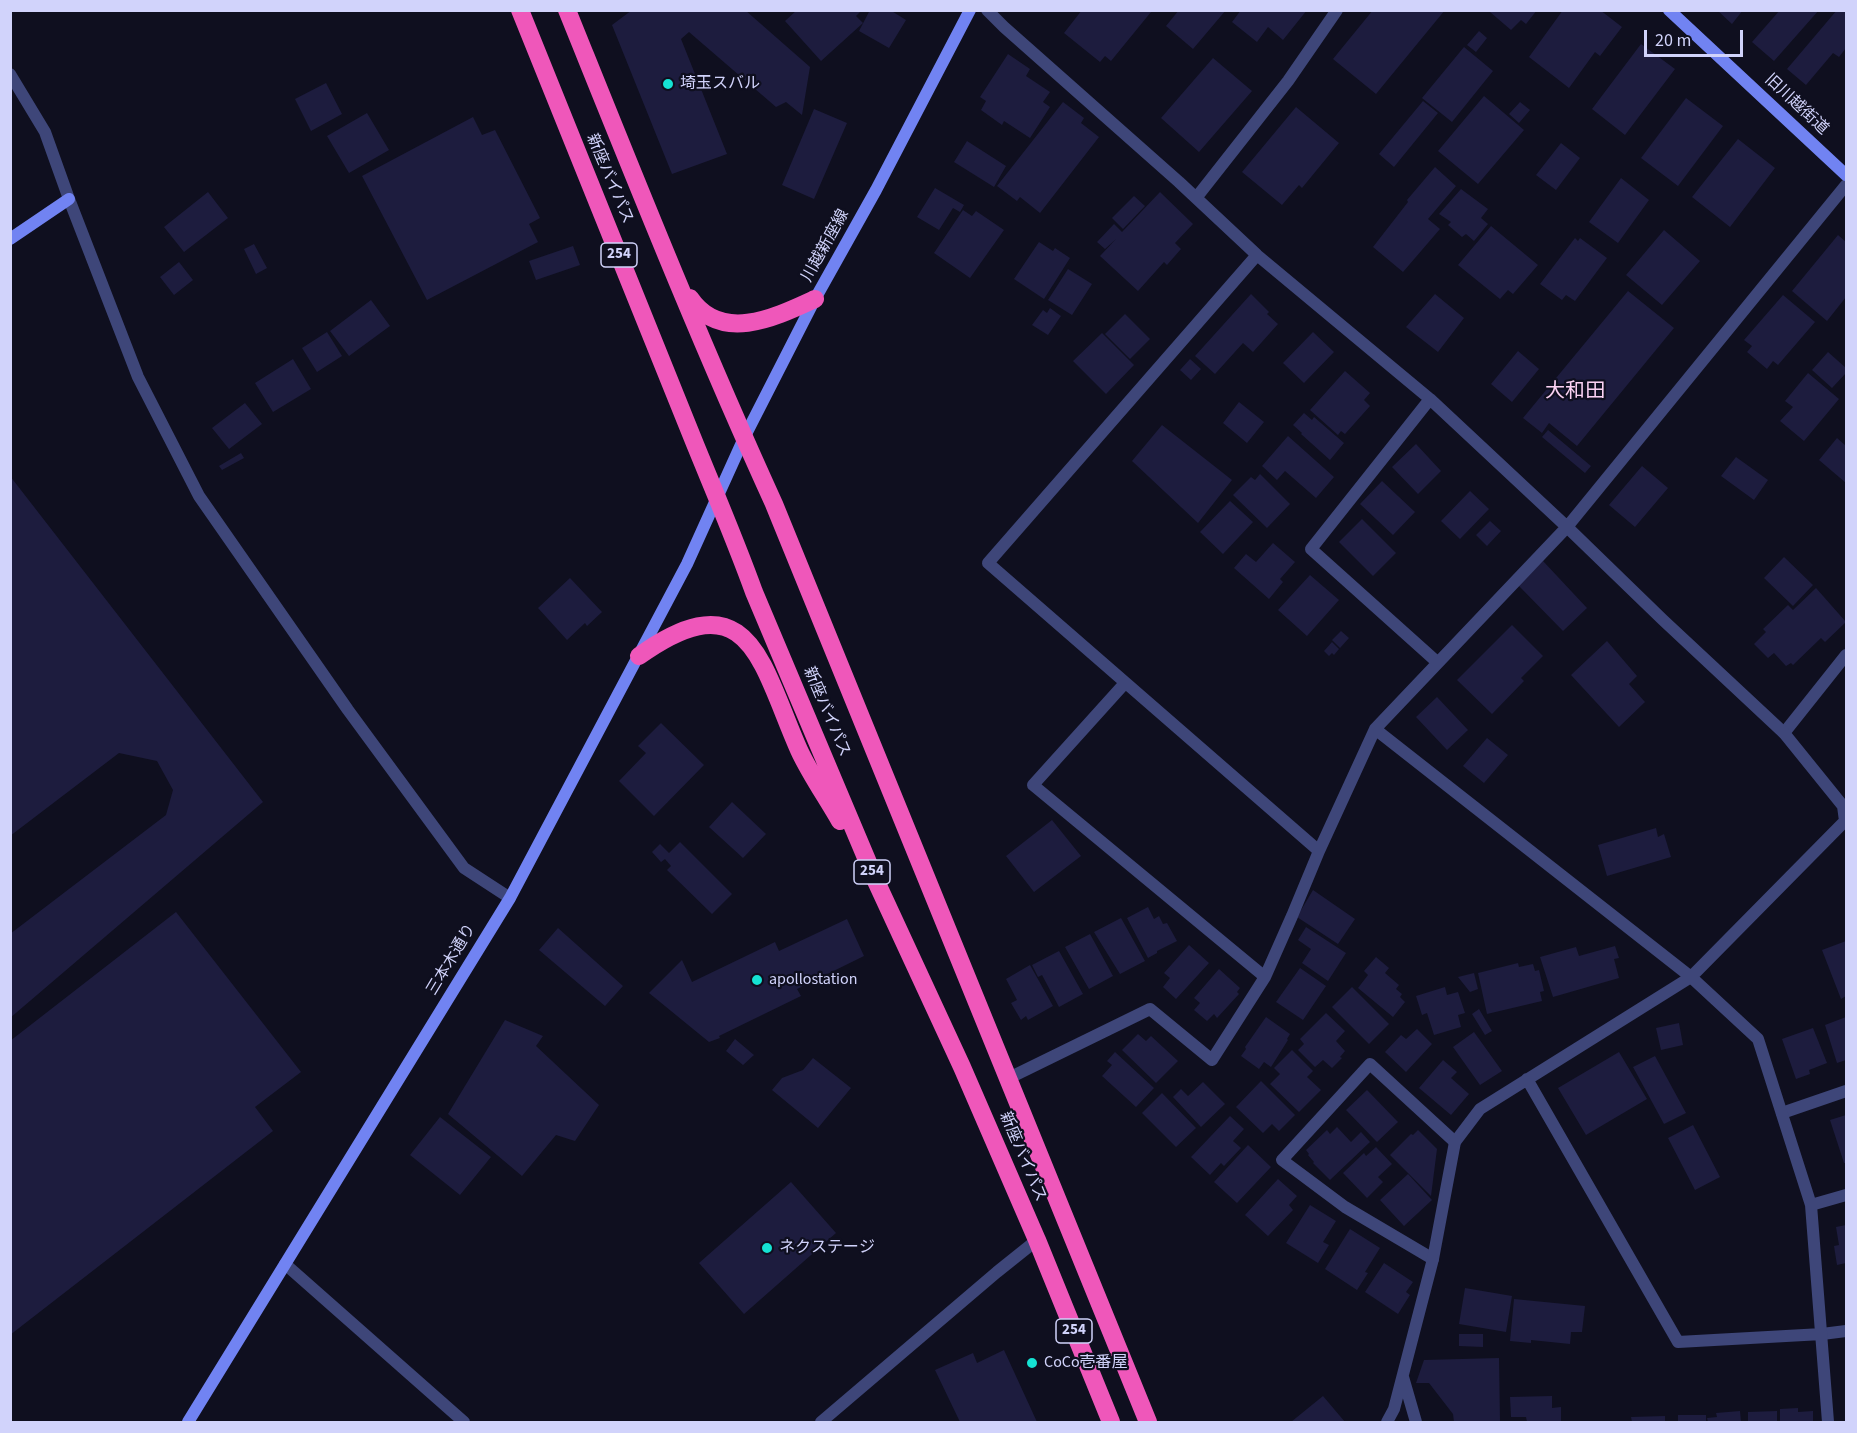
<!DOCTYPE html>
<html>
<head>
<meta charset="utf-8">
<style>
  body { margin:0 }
  #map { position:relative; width:1857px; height:1433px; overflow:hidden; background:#0f0f1f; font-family:"Source Sans 3",sans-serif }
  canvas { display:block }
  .frame { position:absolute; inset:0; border:12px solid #d1d3fb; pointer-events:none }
  .scale { position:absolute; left:1644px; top:30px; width:99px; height:27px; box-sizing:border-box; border:3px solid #d1d3fb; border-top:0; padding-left:8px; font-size:18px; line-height:21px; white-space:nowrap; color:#d1d3fb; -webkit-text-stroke:4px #0f0f1f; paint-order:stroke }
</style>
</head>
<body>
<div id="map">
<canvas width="1857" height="1433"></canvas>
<div class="frame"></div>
<div class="scale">20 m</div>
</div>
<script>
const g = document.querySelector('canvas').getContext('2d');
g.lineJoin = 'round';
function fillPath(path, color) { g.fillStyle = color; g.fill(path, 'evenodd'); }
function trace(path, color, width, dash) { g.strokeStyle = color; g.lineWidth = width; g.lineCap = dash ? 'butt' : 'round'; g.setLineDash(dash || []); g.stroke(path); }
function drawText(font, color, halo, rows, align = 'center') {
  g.font = font + ' "Source Sans 3","Noto Sans JP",sans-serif'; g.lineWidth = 4.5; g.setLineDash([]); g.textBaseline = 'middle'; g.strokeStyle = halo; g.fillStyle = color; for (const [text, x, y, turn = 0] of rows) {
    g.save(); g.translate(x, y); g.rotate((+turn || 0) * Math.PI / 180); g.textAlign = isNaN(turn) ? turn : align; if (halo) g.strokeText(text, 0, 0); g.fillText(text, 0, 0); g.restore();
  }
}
const building = new Path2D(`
  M632,10H745L810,67L802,115L786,102L776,107L689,32L681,39L727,154L672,174L612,25Z
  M797,10H862L856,16L863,23L821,61L785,21Z
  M870,10H890L906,20L889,48L859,31Z
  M1082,10H1150L1151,12L1111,61L1105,56L1100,62L1064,33Z
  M1179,10H1226L1193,49L1166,26Z
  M1241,10H1307L1283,40L1268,27L1257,42L1232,22Z
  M1373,10H1445L1376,94L1333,59Z
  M1491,10H1537L1526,24L1521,20L1511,30L1490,12Z
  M1563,10H1600L1622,27L1600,56L1595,52L1569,88L1529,57Z
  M1717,10H1743L1732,24Z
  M1780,10H1819L1774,61L1752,42Z
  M1837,10H1846V48L1839,57L1833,53L1806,85L1787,69Z
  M1479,31L1487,38L1476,52L1467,45Z
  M1641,44L1675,69L1625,135L1592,109Z
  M1464,47L1493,71L1452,122L1422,98Z
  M1008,54L1030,69L1026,76L1050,92L1043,102L1050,107L1030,138L1004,121L1002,125L981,110L986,101L980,97Z
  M1213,58L1252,91L1199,152L1161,118Z
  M326,83L342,114L311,131L295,99Z
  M1484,96L1524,130L1478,184L1438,151Z
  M1686,98L1723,126L1678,186L1641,158Z
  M1423,101L1438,113L1394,167L1379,154Z
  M1063,102L1084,118L1081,123L1099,137L1040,213L1020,197L1017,201L997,186Z
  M1520,102L1530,110L1519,123L1509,114Z
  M1296,107L1339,143L1302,188L1299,185L1282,205L1242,172Z
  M814,109L847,123L814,199L782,185Z
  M367,113L389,150L349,173L327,136Z
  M473,117L482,135L495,130L540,218L529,224L538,242L427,300L362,176Z
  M1738,139L1775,168L1730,227L1692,197Z
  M967,141L1006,166L994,187L954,162Z
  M1561,143L1580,158L1556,190L1536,175Z
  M1435,167L1456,186L1428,219L1440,229L1403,272L1373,247L1408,202L1407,200Z
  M1621,178L1649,200L1618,243L1589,222Z
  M935,188L964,205L960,212L953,208L939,230L917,217Z
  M1461,189L1488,209L1481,218L1488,224L1474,241L1466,234L1462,237L1448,225L1451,222L1439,214Z
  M208,192L228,218L184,252L164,227Z
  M1160,192L1193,224L1175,243L1181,249L1167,265L1164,262L1138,291L1100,256L1116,239L1105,249L1097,242L1114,224L1122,232Z
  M1134,196L1145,206L1123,229L1112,218Z
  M963,210L972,216L976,211L1004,230L970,278L934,253Z
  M1491,226L1538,265L1513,294L1508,290L1500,299L1458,265Z
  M1664,230L1700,261L1662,305L1626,275Z
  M1838,235L1846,242V297L1827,321L1792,291Z
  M1575,238L1578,241L1580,238L1607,258L1575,301L1566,295L1562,300L1540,284Z
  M1039,242L1053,251L1055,248L1070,258L1044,299L1014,279Z
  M254,244L267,268L256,274L244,249Z
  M573,246L580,265L536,280L529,261Z
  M179,262L193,280L174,295L160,277Z
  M1068,269L1092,284L1072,315L1048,300Z
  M1628,291L1674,328L1577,446L1549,423L1542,433L1523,418Z
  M1251,294L1269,312L1267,314L1278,324L1253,352L1243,343L1215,374L1195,356Z
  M1435,294L1464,318L1438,352L1406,327Z
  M1783,295L1815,322L1778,365L1773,361L1767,369L1747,352L1752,346L1744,340Z
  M371,300L390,326L349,356L330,331Z
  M1050,308L1061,316L1048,335L1032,325L1043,310L1047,313Z
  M1125,314L1150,339L1130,359L1105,334Z
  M327,332L342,356L317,372L302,348Z
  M1313,332L1334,352L1304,383L1283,363Z
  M1102,333L1134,365L1106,394L1073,361Z
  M1518,351L1539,369L1512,402L1491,384Z
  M1828,352L1846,368V373L1832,388L1812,370Z
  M293,359L311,389L273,412L255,383Z
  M1190,359L1201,369L1191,380L1180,370Z
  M1345,371L1370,393L1364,400L1370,406L1345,434L1341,431L1338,435L1310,410Z
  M1808,373L1839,399L1804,441L1780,421L1793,407L1785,401Z
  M1239,402L1264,422L1247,443L1223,423Z
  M245,403L262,424L229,449L212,428Z
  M1304,413L1312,420L1314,417L1344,443L1330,460L1301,434L1302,433L1293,425Z
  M1162,425L1232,480L1198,523L1132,461Z
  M1548,430L1591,466L1585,473L1542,437Z
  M1288,436L1334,477L1316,498L1285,471L1277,480L1262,466Z
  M1837,438L1846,446V483L1819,460Z
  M1416,444L1441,471L1418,494L1392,467Z
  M241,453L244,458L222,470L219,466Z
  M1736,457L1768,480L1754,500L1721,476Z
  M1642,466L1668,488L1635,527L1609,505Z
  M1260,474L1290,504L1267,528L1233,495L1251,477L1255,480Z
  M10,476L263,802L10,1018V934L166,815L173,790L157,761L119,753L10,836Z
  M1382,481L1415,512L1393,535L1360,504Z
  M1470,491L1489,509L1460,539L1441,521Z
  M1230,501L1253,522L1223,554L1200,532Z
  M1362,519L1396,553L1373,576L1339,542Z
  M1490,521L1501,531L1487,546L1476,535Z
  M1273,543L1295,562L1280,579L1283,582L1269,599L1234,568L1246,554L1256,562Z
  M1784,557L1813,585L1793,606L1764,578Z
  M1543,561L1587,608L1563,631L1518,585Z
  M1310,575L1339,600L1307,636L1278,610Z
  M570,578L602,612L587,626L585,623L567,640L538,608Z
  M1816,588L1846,622L1825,642L1821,638L1793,665L1791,663L1786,666L1774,653L1768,658L1754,644L1766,632L1763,629L1788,605L1793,610Z
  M1512,625L1543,656L1521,678L1524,681L1492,714L1457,680Z
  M1341,631L1349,638L1340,648L1332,640Z
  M1607,641L1637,676L1629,684L1645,702L1619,727L1571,675Z
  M1332,642L1339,649L1334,655L1332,653L1329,656L1324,651Z
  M1437,697L1468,730L1447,750L1416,717Z
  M661,723L704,765L654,816L619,781L646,753L638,746Z
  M1487,738L1508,755L1484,783L1463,766Z
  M732,802L766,834L743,858L709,827Z
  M1052,820L1081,856L1034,892L1006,856Z
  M1656,828L1658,837L1664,834L1671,857L1607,876L1598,845Z
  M680,842L732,894L712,914L667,870L671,866L665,859L661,862L652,852L660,844L669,853Z
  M1313,890L1355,919L1338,944L1297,917Z
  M1148,907L1154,919L1159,916L1163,924L1167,923L1177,941L1157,951V953L1148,958L1127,918Z
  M176,912L301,1072L255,1107L273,1131L10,1335V1041Z
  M1121,918L1145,961L1120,974L1094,932Z
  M847,919L864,956L797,989L801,996L719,1036L720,1038L709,1042L649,993L682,960L692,982L775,942L779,951Z
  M1306,927L1346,953L1328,981L1302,963L1311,949L1298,940Z
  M558,928L623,986L605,1006L539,950Z
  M1090,934L1113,976L1089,989L1065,947Z
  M1846,941V996L1841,999L1822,950Z
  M1189,945L1209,963L1176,999L1163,987L1170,978L1164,973Z
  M1615,946L1619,958L1614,959L1619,978L1553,997L1540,957L1576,947L1579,956Z
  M1059,951L1083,994L1059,1007L1042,975L1038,977L1032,965Z
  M1376,957L1389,968L1385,973L1399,985L1396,989L1402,994L1400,997L1405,1002L1393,1017L1358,988L1368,975L1364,971Z
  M1518,963L1519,967L1533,964L1535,971L1539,970L1544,991L1540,992L1542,1001L1487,1014L1478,973Z
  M1030,965L1053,1006L1028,1020L1026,1016L1021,1020L1011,1003L1017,1000L1006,979Z
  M1300,968L1326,986L1303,1020L1276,1002Z
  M1219,969L1240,988L1237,992L1239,994L1217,1018L1214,1014L1207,1021L1194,1010L1200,1003L1194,998Z
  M1474,973L1478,989L1470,992L1458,977Z
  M1352,987L1389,1024L1369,1044L1332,1007Z
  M1445,987L1447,995L1458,992L1465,1013L1458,1015L1461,1027L1434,1035L1427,1013L1422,1015L1416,996Z
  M1479,1009L1492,1031L1485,1035L1472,1014Z
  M1326,1013L1345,1031L1336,1041L1345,1051L1340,1057L1342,1058L1332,1068L1323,1060L1315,1067L1298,1050L1304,1044L1300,1039Z
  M1266,1017L1290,1034L1287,1039L1288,1040L1271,1067L1264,1062L1259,1069L1241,1056L1246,1049L1245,1047Z
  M1846,1017V1060L1837,1063L1825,1025Z
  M505,1020L543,1036L536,1046L599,1105L575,1141L556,1135L522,1176L448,1114Z
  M1679,1023L1683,1045L1661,1050L1656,1028Z
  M1813,1028L1827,1063L1809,1070L1810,1074L1796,1079L1782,1039Z
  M1417,1029L1432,1044L1406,1072L1385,1052L1401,1035L1406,1039Z
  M1474,1032L1502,1071L1480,1085L1453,1047Z
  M1138,1034L1146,1041L1151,1036L1178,1061L1156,1083L1122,1050Z
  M735,1039L754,1055L743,1065L726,1051Z
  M1292,1050L1313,1071L1307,1077L1321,1090L1299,1112L1270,1084L1280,1074L1274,1068Z
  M1115,1052L1154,1088L1136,1107L1102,1076L1112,1065L1107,1061Z
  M1619,1052L1647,1099L1586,1135L1558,1088Z
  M1655,1056L1686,1113L1664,1124L1633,1067Z
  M813,1058L851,1088L818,1128L772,1090L782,1078L803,1070Z
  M1443,1060L1457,1072L1451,1078L1469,1094L1451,1115L1419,1088Z
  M1261,1081L1295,1115L1279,1131L1272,1124L1263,1133L1236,1107Z
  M1203,1082L1225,1104L1201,1127L1173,1097L1181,1089L1188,1096Z
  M1367,1090L1398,1122L1377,1142L1346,1110Z
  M1162,1093L1196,1128L1176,1147L1142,1113Z
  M1846,1115V1163H1844L1830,1120Z
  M1230,1116L1244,1129L1233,1141L1241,1148L1224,1166L1221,1163L1210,1175L1191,1157Z
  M440,1117L491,1157L460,1195L410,1155Z
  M1693,1125L1720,1177L1695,1190L1668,1138Z
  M1337,1127L1351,1142L1361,1132L1370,1142L1330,1180L1313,1163L1314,1162L1308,1155L1309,1154L1306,1150L1327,1130L1330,1134Z
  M1418,1130L1437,1149L1431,1196L1390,1155L1411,1134L1413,1135Z
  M1248,1145L1271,1167L1237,1203L1214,1182Z
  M1376,1147L1392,1164L1378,1177L1383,1182L1367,1198L1343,1173L1364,1153L1366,1156Z
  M1408,1174L1432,1200L1404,1226L1380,1200Z
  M1278,1179L1297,1196L1289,1205L1293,1210L1268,1236L1245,1215Z
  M791,1182L836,1233L744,1314L699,1263Z
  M1310,1205L1336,1221L1323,1242L1329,1245L1318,1263L1286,1243Z
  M1846,1225V1263L1837,1265L1834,1246L1839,1245L1836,1227Z
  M1350,1229L1380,1248L1365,1272L1368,1273L1357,1290L1325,1269Z
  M1384,1263L1413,1282L1406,1292L1410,1295L1398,1314L1365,1292Z
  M1465,1288L1512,1296L1506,1332L1459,1324Z
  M1514,1299L1585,1306L1582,1332H1571L1570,1344L1531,1340V1343L1510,1341Z
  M1459,1334H1483V1347L1459,1346Z
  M1004,1350L1037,1422H960L935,1370L973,1353L977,1363Z
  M1499,1358L1500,1422H1454L1453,1414L1429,1383H1416L1424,1360Z
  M1323,1396L1345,1422H1291Z
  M1552,1396V1408L1561,1407V1422H1527L1526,1417H1511L1510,1397Z
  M1798,1408V1412L1813,1411V1422H1780V1409Z
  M1740,1411L1741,1422H1708L1707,1418L1717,1417L1716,1413Z
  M1777,1411V1422H1748V1412Z
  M1678,1415H1706V1422H1678Z
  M1665,1416V1422H1632L1631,1417Z`);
const lane = new Path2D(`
  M1784,733L1846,655
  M1782,1113L1846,1091
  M1433,1259L1345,1207L1282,1160L1370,1064L1455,1142
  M1822,1334L1846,1331`);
const street = new Path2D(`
  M987,10L1004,27L1179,182L1257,255L1430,399L1567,527L1663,620L1784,733L1843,806L1845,821L1691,977L1480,1109L1455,1142L1433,1259L1394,1409L1387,1422
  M10,74L45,132L69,199L138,377L199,496L348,710L464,868L510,898
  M1196,198L1288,81L1337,10
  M1257,255L988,563L1319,851
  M1430,399L1311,549L1437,662
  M1125,683L1033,785L1265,977
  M1375,729L1691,977L1758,1039L1811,1205L1828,1422
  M1007,1079L1150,1009L1212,1060L1265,977L1292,916L1319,851L1375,729L1567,527L1846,185
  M1527,1079L1678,1342L1822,1334
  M1811,1205L1846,1195
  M285,1264L464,1422
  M1403,1377L1416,1422
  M821,1422L997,1272L1037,1240`);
const secondary = new Path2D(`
  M1669,10L1846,175
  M10,239L69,199
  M188,1422L510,898L687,564L744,438L815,299L876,190L970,10`);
const highway = new Path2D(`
  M520,10C578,155 638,299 695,444C715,493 736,542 754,592L875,879L962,1067L1037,1240L1111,1422
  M567,10C634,176 700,342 774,504L1148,1422
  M690,298C721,344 776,317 815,299
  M639,656C750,577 761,664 799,750C810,774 827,798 840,821`);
const markers = [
  [668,84,6,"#15e2d3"],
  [757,980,6,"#15e2d3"],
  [767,1248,6,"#15e2d3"],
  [1032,1363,6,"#15e2d3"]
];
const shields = [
  [619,255,36],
  [872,872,36],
  [1074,1331,36]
];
const shieldNames = [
  ["254",619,255],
  ["254",872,872],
  ["254",1074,1331]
];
const poiNames = [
  ["埼玉スバル",680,84],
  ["apollostation",769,980],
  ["ネクステージ",779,1248],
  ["CoCo壱番屋",1044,1363]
];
const streetNames = [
  ["旧川越街道",1796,105,43],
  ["新座バイパス",609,179,67],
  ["川越新座線",826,246,-61],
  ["新座バイパス",826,712,67],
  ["三本木通り",452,960,-59],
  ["新座バイパス",1022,1157,67]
];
const quarterNames = [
  ["大和田",1575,393]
];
fillPath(building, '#1d1c3e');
trace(lane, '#3e4679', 12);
trace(street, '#3e4679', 12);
trace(secondary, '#7183f2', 12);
trace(highway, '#ef57ba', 18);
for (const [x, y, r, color] of markers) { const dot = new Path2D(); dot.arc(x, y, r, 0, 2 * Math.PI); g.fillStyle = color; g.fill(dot); trace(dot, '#0f0f1f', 2); }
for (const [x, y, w] of shields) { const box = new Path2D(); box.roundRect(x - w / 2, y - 12, w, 24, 4.5); g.fillStyle = '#0f0f1f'; g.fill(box); trace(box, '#d1d3fb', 1.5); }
drawText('bold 15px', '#d1d3fb', null, shieldNames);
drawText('16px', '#d1d3fb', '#0f0f1f', poiNames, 'left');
drawText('16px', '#d1d3fb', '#0f0f1f', streetNames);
drawText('20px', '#fbd2f3', '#0f0f1f', quarterNames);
</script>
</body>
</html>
